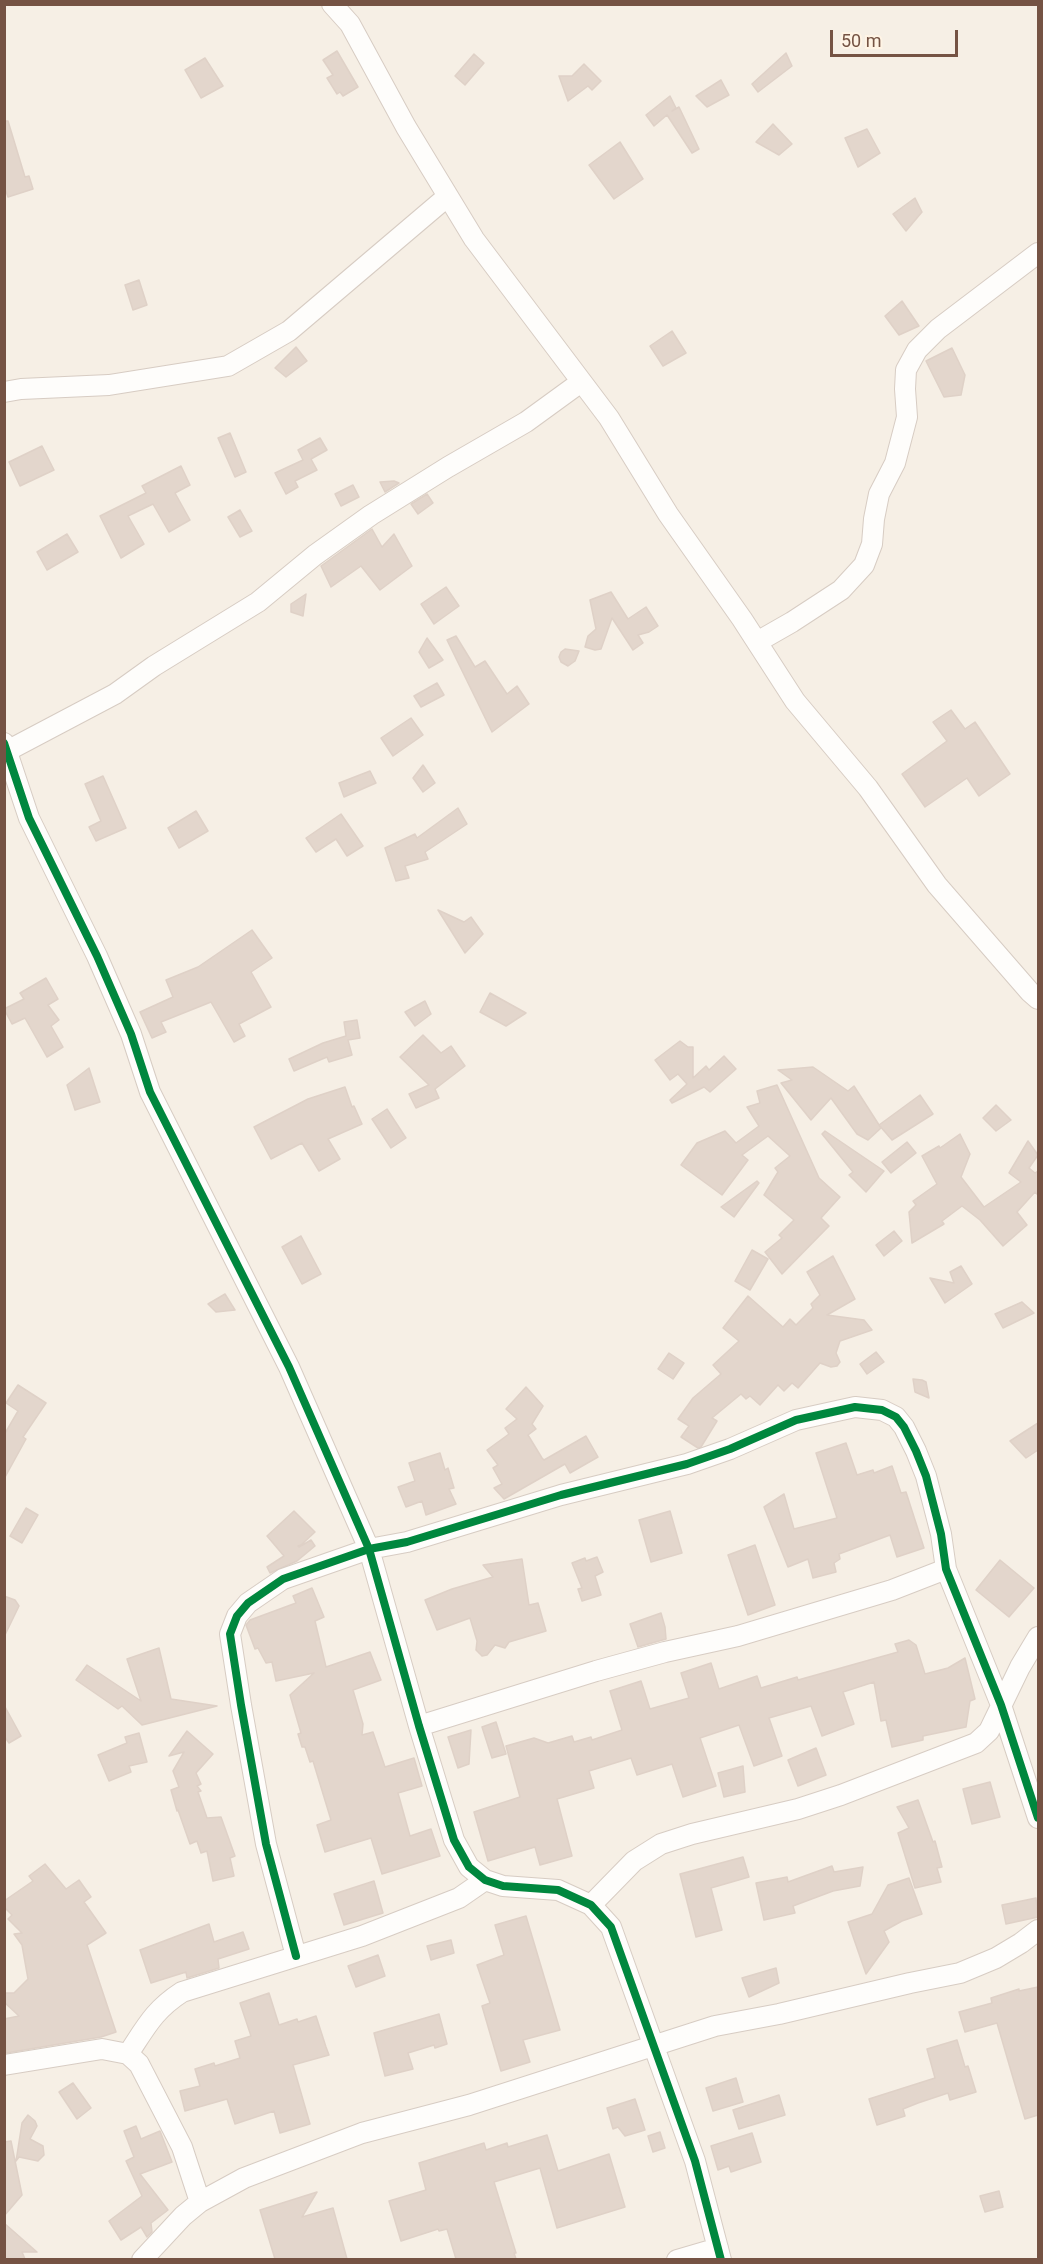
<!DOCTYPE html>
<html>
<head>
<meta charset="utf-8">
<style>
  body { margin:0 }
  #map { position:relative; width:1043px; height:2264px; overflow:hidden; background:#f6efe5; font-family:Roboto,sans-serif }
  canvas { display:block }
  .frame { position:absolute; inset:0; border:6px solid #755344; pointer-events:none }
  .scale { position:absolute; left:830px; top:30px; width:128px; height:27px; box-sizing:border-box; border:3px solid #755344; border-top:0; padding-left:8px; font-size:18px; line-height:21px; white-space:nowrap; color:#755344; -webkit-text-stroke:4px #fff4e5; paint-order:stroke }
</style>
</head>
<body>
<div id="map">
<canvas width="1043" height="2264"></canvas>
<div class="frame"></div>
<div class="scale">50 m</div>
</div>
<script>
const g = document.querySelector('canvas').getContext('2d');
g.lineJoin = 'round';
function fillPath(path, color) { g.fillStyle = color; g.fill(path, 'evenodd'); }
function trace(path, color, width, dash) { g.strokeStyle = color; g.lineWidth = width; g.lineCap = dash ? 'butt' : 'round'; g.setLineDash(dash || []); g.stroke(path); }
const building = new Path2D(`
  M337,51L358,87L343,96L340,92L337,94L327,78L333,75L323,60Z
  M786,53L792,66L758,92L752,84Z
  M474,54L484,63L465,85L455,76Z
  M205,58L223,86L201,98L185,70Z
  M584,64L601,81L592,90L588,86L568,101L559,76H572Z
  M721,80L729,95L707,107L696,96Z
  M670,96L676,108L672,111L679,107L699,149L692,153L667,115L654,126L646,115Z
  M4,121H8L25,177L29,176L33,189L8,197L4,186Z
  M773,124L792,144L779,155L756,142Z
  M867,129L880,153L858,167L845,138Z
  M620,142L643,179L614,199L589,165Z
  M915,198L922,212L906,231L893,214Z
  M139,280L147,305L133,310L125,285Z
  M902,301L919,326L899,335L885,316Z
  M672,331L686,353L663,366L650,346Z
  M296,347L307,361L286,377L275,368Z
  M952,348L965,375L961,395L944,397L926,361Z
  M230,433L246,472L235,477L218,438Z
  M320,438L327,450L311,459L317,470L295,481L298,487L286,494L275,473L303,460L298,450Z
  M42,446L54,470L20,486L9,462Z
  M181,466L190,485L175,493L190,520L169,532L153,504L128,516L144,544L121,558L100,516L146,493L142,486Z
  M394,481L399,483L385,492L380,482Z
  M353,485L359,497L341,506L335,494Z
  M427,494L433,503L418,514L411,504Z
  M240,510L252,531L240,537L228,517Z
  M372,529L382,547L394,534L412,566L380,590L361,566L331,587L321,566Z
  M67,534L78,552L47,570L37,552Z
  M446,587L459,606L434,624L421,604Z
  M611,592L628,619L646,607L658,626L649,632L638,635L643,643L633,650L612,618L601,649L595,650L585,647L588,636L596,629L590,600Z
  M306,594L303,616L291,612V604Z
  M456,636L475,667L485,661L507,694L517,686L529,704L492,732L447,640Z
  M427,638L443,660L429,668L419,652Z
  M565,649L579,651L575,661L568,666L561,662L559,657L561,652Z
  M437,683L444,695L421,707L414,696Z
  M951,710L965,729L975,722L1010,774L979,796L967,778L925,807L902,774L947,741L933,722Z
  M411,718L423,735L393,756L381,738Z
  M423,765L435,783L423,792L413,778Z
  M370,771L376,783L344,797L339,783Z
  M103,776L126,828L96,841L89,827L101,821L85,784Z
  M458,808L467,824L425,852L428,859L405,866L409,878L396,881L385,848L415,834L417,838Z
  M196,811L208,831L179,848L168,828Z
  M341,814L363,846L347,856L336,839L316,852L306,838Z
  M438,910L464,922L471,917L483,934L465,953Z
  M252,930L272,958L251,972L271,1007L239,1024L245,1036L234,1042L211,1002L161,1022L166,1032L152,1038L140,1012L173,997L166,980L198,967Z
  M46,978L58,999L48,1005L59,1020L51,1026L63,1047L47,1057L25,1018L12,1024L4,1009L24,999L20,993Z
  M490,993L526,1013L506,1026L480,1012Z
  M425,1001L431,1014L415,1026L405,1012Z
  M357,1020L360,1038L348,1040L352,1055L329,1062L327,1057L294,1071L289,1059L323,1043L346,1036L344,1022Z
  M423,1035L441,1053L451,1046L465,1066L435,1089L439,1098L416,1108L409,1094L429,1085L400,1057Z
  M680,1041L688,1047H693V1078L706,1066L709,1070L724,1056L736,1069L710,1092L704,1087L672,1103L670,1100L687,1084L678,1074L670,1080L655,1060Z
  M813,1067L848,1091L854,1086L881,1128L868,1140L857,1134L831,1098L811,1120L781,1083L792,1080L778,1070Z
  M89,1068L100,1102L75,1110L67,1085Z
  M777,1085L819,1178L840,1197L821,1218L829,1226L782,1274L765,1252L782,1238L779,1235L794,1220L764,1195L778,1172L775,1168L790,1156L768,1136L742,1155L748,1160L722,1195L681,1165L697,1143L725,1131L736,1143L759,1126L747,1107L760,1103L757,1091Z
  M345,1087L352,1107L354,1106L362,1124L328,1139L340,1159L319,1171L302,1143L271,1159L254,1127L308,1099Z
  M920,1095L933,1114L892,1140L879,1125Z
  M996,1105L1011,1120L996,1131L983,1118Z
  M387,1109L406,1138L391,1148L372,1119Z
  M825,1131L884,1171L866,1192L849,1175L853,1172L822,1134Z
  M960,1134L970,1154L961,1177L984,1207L1021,1182L1009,1173L1028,1141L1038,1155L1029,1168L1035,1173L1038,1171V1195L1035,1192L1017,1212L1027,1225L1003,1246L980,1220L962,1206L942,1221L944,1224L912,1243L909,1212L916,1205L913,1201L937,1184L922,1156L939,1146L940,1148Z
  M907,1142L916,1153L891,1173L882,1162Z
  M757,1181L759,1183L734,1217L721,1207Z
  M894,1231L902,1241L884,1256L876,1245Z
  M301,1236L321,1274L302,1284L282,1247Z
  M752,1250L768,1259L750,1290L735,1281Z
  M833,1256L855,1299L827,1315L864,1320L872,1330L840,1341L836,1353L840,1362L837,1366L831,1367L820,1363L798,1388L792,1383L784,1391L778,1385L760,1405L750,1396L746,1399L741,1394L712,1418L717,1421L701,1447L698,1448L681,1437L689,1426L678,1419L693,1398L721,1374L713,1365L739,1341L723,1328L748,1296L783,1327L790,1319L796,1325L813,1308L811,1304L820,1295L807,1272Z
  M961,1266L972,1284L945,1303L930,1278L954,1283L950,1272Z
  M225,1294L235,1310L216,1312L208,1304Z
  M1022,1302L1034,1313L1003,1328L995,1314Z
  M876,1352L884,1362L867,1374L860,1364Z
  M669,1353L684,1363L673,1379L658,1369Z
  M913,1379L922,1380L926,1382L929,1398L915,1392Z
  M18,1385L46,1403L23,1437L26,1439L4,1479V1435L18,1411L6,1403Z
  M526,1387L543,1406L532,1424L536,1429L528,1435L542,1458L544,1460L586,1436L598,1457L570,1473L565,1464L504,1499L494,1488L502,1484L493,1468L498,1465L487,1450L509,1434L505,1428L517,1419L506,1409Z
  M1038,1423V1450L1026,1458L1010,1441Z
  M846,1443L857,1475L873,1470L874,1473L892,1466L901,1493L906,1492L924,1548L897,1557L890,1535L839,1554L840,1559L834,1563L836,1572L813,1578L808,1559L788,1567L764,1507L784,1494L794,1529L837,1518L816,1453Z
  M440,1453L445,1470L448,1468L454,1488L449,1489L456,1504L426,1515L422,1501L406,1507L398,1487L415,1481L409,1463Z
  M26,1508L38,1515L22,1543L10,1536Z
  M294,1511L315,1532L301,1545L298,1546L299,1547L311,1540L315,1546L297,1561L270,1573L267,1567L284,1556L267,1536Z
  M670,1511L682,1553L651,1562L639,1520Z
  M755,1545L775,1605L748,1615L728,1555Z
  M597,1557L603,1572L595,1576L601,1595L582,1601L578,1589L582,1588L572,1563L585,1558L586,1561Z
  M522,1559L529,1605L538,1603L546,1631L509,1642L505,1648L495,1645L487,1655L482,1656L476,1650L477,1641L470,1618L437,1630L425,1600L452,1589L493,1577L483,1565Z
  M1000,1560L1034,1588L1009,1617L976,1590Z
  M312,1588L324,1617L315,1621L326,1667L370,1652L381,1680L353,1690L363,1724L362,1735L373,1732L385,1767L414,1758L422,1786L398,1793L410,1836L431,1829L440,1856L382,1874L371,1838L325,1852L317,1825L331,1820L313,1761L310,1762L305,1747H302L298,1734L301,1733L290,1695L314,1673L276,1681L272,1662L266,1663L258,1648L255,1649L246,1625L250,1620L296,1603L293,1596Z
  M4,1596L15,1600L19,1606L4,1637Z
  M661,1613L665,1627L666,1639L638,1647L630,1624Z
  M909,1640L916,1645L925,1674L948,1668L965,1658L975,1699L970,1701L966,1727L923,1736V1740L892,1747L886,1720L881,1721L874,1682L843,1692L854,1724L822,1736L811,1706L769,1718L782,1756L754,1766L739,1725L700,1738L716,1786L683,1797L672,1764L637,1775L631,1758L589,1771L594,1788L557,1799L572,1856L540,1865L535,1847L488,1861L474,1812L520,1797L506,1746L534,1738L548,1743L572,1736L574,1742L591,1737L592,1740L622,1730L610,1691L641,1681L650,1709L689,1698L681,1673L711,1663L719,1689L757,1676L761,1688L797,1677L798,1680L898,1652L895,1644Z
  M159,1648L171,1699L217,1706L142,1725L122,1706L118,1709L76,1680L87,1665L141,1701L127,1659Z
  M4,1705L21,1736L9,1743L4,1736Z
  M496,1722L506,1754L492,1758L482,1727Z
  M471,1730L469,1764L458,1768L448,1737Z
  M187,1731L213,1754L196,1773L201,1784L197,1786L201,1791L198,1792L207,1818L221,1817L235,1856L230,1858L234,1876L213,1881L207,1851L201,1853L197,1841L190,1844L178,1810L177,1811L171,1790L179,1787L173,1771L184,1752L169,1756Z
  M139,1733L147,1762L129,1766L131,1772L109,1781L98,1755L127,1743L125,1737Z
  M816,1748L826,1775L798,1786L788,1760Z
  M743,1766L745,1792L724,1797L718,1773Z
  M990,1782L1000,1817L972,1824L963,1789Z
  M918,1800L933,1842L935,1841L942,1867L937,1868L941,1882L915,1888L898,1833L909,1828L897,1807Z
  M743,1857L749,1877L711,1888L722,1930L696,1937L680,1874Z
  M45,1864L66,1889L79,1880L91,1897L84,1902L106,1933L87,1945L116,2032L101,2037L6,2053L4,2019L19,2016L4,2002V1993H14L28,1979L22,1945L14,1934L22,1933L8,1919L12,1915L4,1907V1901L33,1881L29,1876Z
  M832,1866L834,1872L863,1867L860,1886L833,1891L793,1906L795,1913L764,1920L756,1883L787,1877L788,1882Z
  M909,1878L922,1914L902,1921L884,1931L889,1942L866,1974L848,1922L872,1914L888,1885Z
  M374,1881L383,1913L344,1925L334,1894Z
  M1036,1898L1038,1917L1006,1924L1002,1905Z
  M526,1916L560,2030L523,2040L530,2062L501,2071L482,2006L490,2003L477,1965L504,1955L495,1925Z
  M209,1924L214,1942L243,1932L249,1949L218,1959L219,1968L187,1978L186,1972L151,1983L140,1950Z
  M451,1940L454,1953L431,1960L427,1946Z
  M378,1955L385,1976L356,1987L348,1966Z
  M776,1968L779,1983L749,1997L742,1978Z
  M1038,1987V2115L1025,2119L997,2023L965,2032L959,2012L992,2003L991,1998L1019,1989V1991Z
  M269,1993L279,2025L297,2019L298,2022L316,2016L326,2047L329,2055L293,2065L310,2124L280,2133L274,2111L235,2124L227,2099L185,2111L180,2091L200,2086L195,2069L214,2063L215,2066L240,2058L235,2041L251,2036L240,2003Z
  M439,2014L447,2044L435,2048L434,2045L408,2053L413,2069L385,2076L374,2033Z
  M957,2040L965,2067L968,2066L976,2092L950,2100L948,2093L918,2103L903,2109L905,2116L877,2125L869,2099L935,2078L927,2049Z
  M736,2078L743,2102L713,2111L706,2088Z
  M73,2083L91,2108L77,2119L59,2092Z
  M779,2095L785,2115L739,2129L733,2110Z
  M635,2099L645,2130L625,2136L618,2127L613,2129L607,2108Z
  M28,2115L35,2121L37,2126L30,2139L43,2146L44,2155L38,2161L19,2157L16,2161L22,2123Z
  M136,2126L141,2139L160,2131L172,2162L140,2174L168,2210L151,2223L152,2232L147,2237L141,2227L121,2240L109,2221L142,2196L126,2161L134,2157L124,2131Z
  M660,2132L665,2148L653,2152L648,2136Z
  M752,2133L761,2162L731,2172L729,2166L718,2170L711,2146Z
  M547,2135L558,2171L609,2154L625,2207L557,2228L540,2168L494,2182L516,2253H514L516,2259H456L447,2229L439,2231L438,2229L401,2241L389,2201L426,2190L419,2163L484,2143L486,2150L507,2143L508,2147Z
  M11,2141L22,2195L4,2216V2142Z
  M999,2191L1003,2207L985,2212L980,2196Z
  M317,2192L302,2217L333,2208L347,2259H275L260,2210Z
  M4,2223L37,2252H22L25,2259H4Z`);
const street = new Path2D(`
  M332,4L350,24L406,127L474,239L609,418L668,514L742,619L795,701L868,788L937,885L1030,992L1038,999
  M4,392L21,389L109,385L228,366L289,331L448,196
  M757,642L792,622L841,590L864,565L872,544L874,519L879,494L895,463L907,417L905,389L906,370L917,350L938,329L1038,253
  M4,743L29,818L97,956L131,1034L150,1092L289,1367L369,1549L419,1726L454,1840L469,1867L485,1880L503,1886L558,1890L591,1905L611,1927L695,2161L721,2260
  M7,751L115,694L154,666L258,602L315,555L371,515L448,467L526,422L581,382
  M419,1726L596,1671L665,1652L738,1636L892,1590L946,1569
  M591,1905L634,1861L661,1844L692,1834L798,1809L841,1795L976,1743L989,1731L1020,1667L1038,1637
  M296,1956L266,1844L241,1705L230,1634L237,1616L248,1603L283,1579L369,1549L407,1542L561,1495L687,1464L730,1449L796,1420L855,1407L882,1410L896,1417L904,1427L916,1451L926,1476L941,1534L946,1569L1001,1705L1038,1818
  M128,2054C146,2027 154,2010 182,1992L362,1936L459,1898L485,1880
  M4,2065L102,2049L128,2054L139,2064L182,2147L200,2202
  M142,2260L183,2216L200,2202L244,2178L362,2133L469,2105L715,2026L779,2014L910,1983L960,1973L996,1958L1021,1943L1038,1930
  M677,2260L718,2248`);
const cycleway = new Path2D(`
  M4,743L29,818L97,956L131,1034L150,1092L289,1367L369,1549L419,1726L454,1840L469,1867L485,1880L503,1886L558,1890L591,1905L611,1927L695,2161L721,2260
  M296,1956L266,1844L241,1705L230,1634L237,1616L248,1603L283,1579L369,1549L407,1542L561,1495L687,1464L730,1449L796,1420L855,1407L882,1410L896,1417L904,1427L916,1451L926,1476L941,1534L946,1569L1001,1705L1038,1818`);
fillPath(building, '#e3d6cc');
trace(building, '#dfd1c7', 1.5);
trace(street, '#d7ccc3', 22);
trace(street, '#fefdfb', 20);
trace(cycleway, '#00873e', 8);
</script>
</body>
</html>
